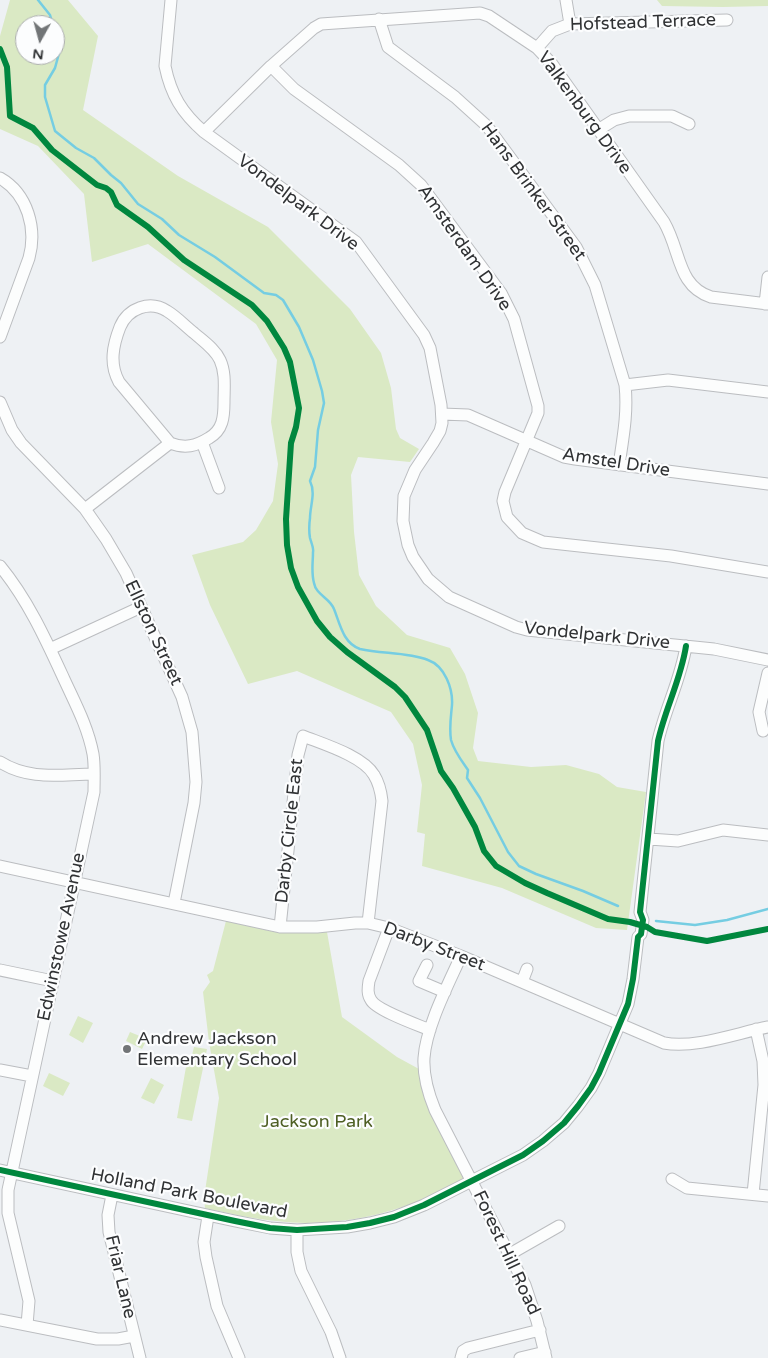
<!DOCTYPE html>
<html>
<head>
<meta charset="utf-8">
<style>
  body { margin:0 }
  #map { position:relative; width:768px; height:1358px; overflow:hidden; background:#eef1f4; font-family:"Varela Round",sans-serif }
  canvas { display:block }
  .north { position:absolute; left:15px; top:15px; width:50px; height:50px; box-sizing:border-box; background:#fcfdfe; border:1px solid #aaacad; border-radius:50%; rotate:187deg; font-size:14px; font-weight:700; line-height:20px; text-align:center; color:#303234 }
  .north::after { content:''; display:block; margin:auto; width:18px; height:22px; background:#727577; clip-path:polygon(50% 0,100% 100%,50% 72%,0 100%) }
</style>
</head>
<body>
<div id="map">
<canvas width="768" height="1358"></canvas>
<div class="north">N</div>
</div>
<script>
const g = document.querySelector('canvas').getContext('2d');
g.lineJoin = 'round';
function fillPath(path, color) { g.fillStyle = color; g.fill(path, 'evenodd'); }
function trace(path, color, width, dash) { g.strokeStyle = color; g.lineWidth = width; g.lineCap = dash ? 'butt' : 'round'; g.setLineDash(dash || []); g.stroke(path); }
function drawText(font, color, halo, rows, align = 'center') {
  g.font = font + ' "Varela Round",sans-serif'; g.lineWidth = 4.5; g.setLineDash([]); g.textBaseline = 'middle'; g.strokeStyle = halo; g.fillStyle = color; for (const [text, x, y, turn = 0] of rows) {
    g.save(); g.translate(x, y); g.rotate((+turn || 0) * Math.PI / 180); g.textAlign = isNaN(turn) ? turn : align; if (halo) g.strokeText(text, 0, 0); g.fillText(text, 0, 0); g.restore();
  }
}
const green = new Path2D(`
  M10,0H68L98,36L83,110L178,176L268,227L350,309L381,353L391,388L396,429L400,438L419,449L410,462L358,457L351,475L354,532L359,575L376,606L407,635L450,648L465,674L478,713L473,748L478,761L531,767L566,765L599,774L617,787L646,792L627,930L596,928L502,888L422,866L425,834L417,832L422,785L413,744L391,712L297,671L248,684L210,605L192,555L243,542L256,530L273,501L278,464L271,422L277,360L256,324L148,244L92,262L84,194L38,146L0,129V36ZM25,25H55V55H25Z
  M657,0H768V6L723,7L662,6Z
  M226,921L275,932L301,933L327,932L342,1017L397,1057L419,1069L425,1099L464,1178C448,1187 432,1196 416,1202C373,1219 322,1227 276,1221C252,1219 228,1213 205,1208L204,1198L219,1098L209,1042L203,992L210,982L207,975L213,971Z
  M78,1016L93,1023L83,1043L69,1035Z
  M130,1032L147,1039L142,1049L126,1041Z
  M194,1047L207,1049L192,1121L177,1118L186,1067H189Z
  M49,1073L70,1083L63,1096L43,1086Z
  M151,1078L164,1085L154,1104L141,1098Z`);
const stream = new Path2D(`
  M38,0L50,15L53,25
  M55,29L61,46L55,68L45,85V97L55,131L76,148L94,158L111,175L121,183L138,204L162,219L179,235L215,257L264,293L276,295L283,300L299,327L313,360L322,391L324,403L318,430L315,467L310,481C316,493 310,506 310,518C309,525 309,532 310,538C311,542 314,548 313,552C313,563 311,572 314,583C316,595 330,598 334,609C340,624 343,643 360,649C382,654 407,652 428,660C445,666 453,689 452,705C451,717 449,727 451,740C454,751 461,760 468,770L467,778L480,798L508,852L519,866L536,874L583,891L618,906
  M656,921L695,925L727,920L768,909`);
const minor = new Path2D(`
  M171,0L165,66C171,95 182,113 204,132L356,242L424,335L430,348L441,405L442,423L440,431L433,443L415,470L404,496L403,521L408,545L413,557L428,579L449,597L516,627L527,630L714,649L768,660
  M566,0L570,24
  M379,19L388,47L455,97L487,126L576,247L595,285L625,385C628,412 623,438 619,465
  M537,48L552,31L570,24L727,20
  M271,66L294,89L399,165L421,185L501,293L514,319L538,406V413L505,492L503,501L507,517L522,533L543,542L671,556L768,572
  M598,130L614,120L629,116H672L689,124
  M204,132L271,66L314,28L321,24L480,13L489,16L537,48L552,64L664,222C681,251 677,286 711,297L768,304
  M0,178C28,194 37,229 29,258L0,337
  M765,304L768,277
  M625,385L668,380L768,392
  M0,402L12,430L21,443L85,509L106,539L126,573L182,697L192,732L196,782L194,803L174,903
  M442,414L468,415L564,457L575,459L768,484
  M202,442L219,488
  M85,509L170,443C185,449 196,446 209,438C223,430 224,417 224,402C224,388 226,373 220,360C215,349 203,341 194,333C185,326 177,317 167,311C150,300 128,308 120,327C113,345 109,364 119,382L170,443
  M0,566C28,600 46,640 64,679C75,703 88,727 93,754C95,766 94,779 94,792L8,1190V1213L29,1301L27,1325
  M50,649L141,607
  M763,731L759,712L768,673
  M0,762C30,781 61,774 94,774
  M649,839L678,841L723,830L768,835
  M0,866L280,927H317L355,923H368L389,928L461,956L664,1043C695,1049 737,1033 768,1027
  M280,927L298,755L303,736C323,744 363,756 374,775C379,783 381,792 382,801L368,923
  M389,928L369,981C368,988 367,994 371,1000C376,1010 418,1025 430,1030
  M461,956C448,985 426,1027 424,1058C423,1076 428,1093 435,1110L525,1285L537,1321L546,1358
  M427,965L419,981L445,992
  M0,970L53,981
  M522,982L527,969
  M0,1070L32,1076
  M0,1170L235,1221L270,1228L297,1230L347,1227L370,1223L394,1217L424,1205L523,1155L543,1141L564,1123L578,1106L591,1088L599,1073L628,1004L633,979L638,937L641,934L643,920L640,912L658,741C665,709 681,679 686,646
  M672,1179L687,1188L768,1196
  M753,1194L764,1085L763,1061L756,1029
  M112,1195L108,1215L109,1232L140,1358
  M208,1216L204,1242L206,1257L217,1306L239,1358
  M297,1230V1252L301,1271L331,1332L340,1358
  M510,1254L559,1226
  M0,1320L97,1339H118L134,1336
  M461,1358L463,1351L468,1348L540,1330
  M520,1358L545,1352`);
const cycleway = new Path2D(`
  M0,49L7,67L10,116L33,128L52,150L97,185L106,188L111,192L117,205L148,227L184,260L252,305L267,321L284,348L290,362L299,408L296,427L291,443L286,519L287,545L291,568L298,587L317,621L330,637L347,652L395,687L405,697L427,730L441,771L453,788L475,827L484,851L496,866L525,883L547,893L608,919L630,922L647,927L655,932L707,941L768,929
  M0,1170L235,1221L270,1228L297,1230L347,1227L370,1223L394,1217L424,1205L523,1155L543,1141L564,1123L578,1106L591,1088L599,1073L628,1004L633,979L638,937L641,934L643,920L640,912L658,741C665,709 681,679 686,646`);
const markers = [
  [127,1049,5,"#727577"]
];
const streetNames = [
  ["Hofstead Terrace",643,23,-2],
  ["Valkenburg Drive",584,113,54],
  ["Hans Brinker Street",533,192,54],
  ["Vondelpark Drive",298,203,37],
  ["Amsterdam Drive",464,248,55],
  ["Amstel Drive",616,463,9],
  ["Ellston Street",153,633,65],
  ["Vondelpark Drive",597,636,6],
  ["Darby Circle East",290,831,-84],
  ["Edwinstowe Avenue",62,937,-78],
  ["Darby Street",434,947,21],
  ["Holland Park Boulevard",189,1194,11],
  ["Forest Hill Road",506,1253,65],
  ["Friar Lane",120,1277,77]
];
const poiNames = [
  ["Andrew Jackson",137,1039],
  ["Elementary School",137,1060]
];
const parkNames = [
  ["Jackson Park",317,1122]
];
fillPath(green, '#dae9c4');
trace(stream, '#75cde2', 2.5);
trace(minor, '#bbbdc0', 13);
trace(minor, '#fcfdfd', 11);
trace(cycleway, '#00873e', 6);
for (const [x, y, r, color] of markers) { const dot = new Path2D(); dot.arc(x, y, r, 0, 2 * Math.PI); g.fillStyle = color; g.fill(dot); trace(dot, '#fcfdfe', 2); }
drawText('18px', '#303234', '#fcfdfe', streetNames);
drawText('18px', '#303234', '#fcfdfe', poiNames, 'left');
drawText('18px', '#4e5f24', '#fcfdfe', parkNames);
</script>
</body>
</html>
